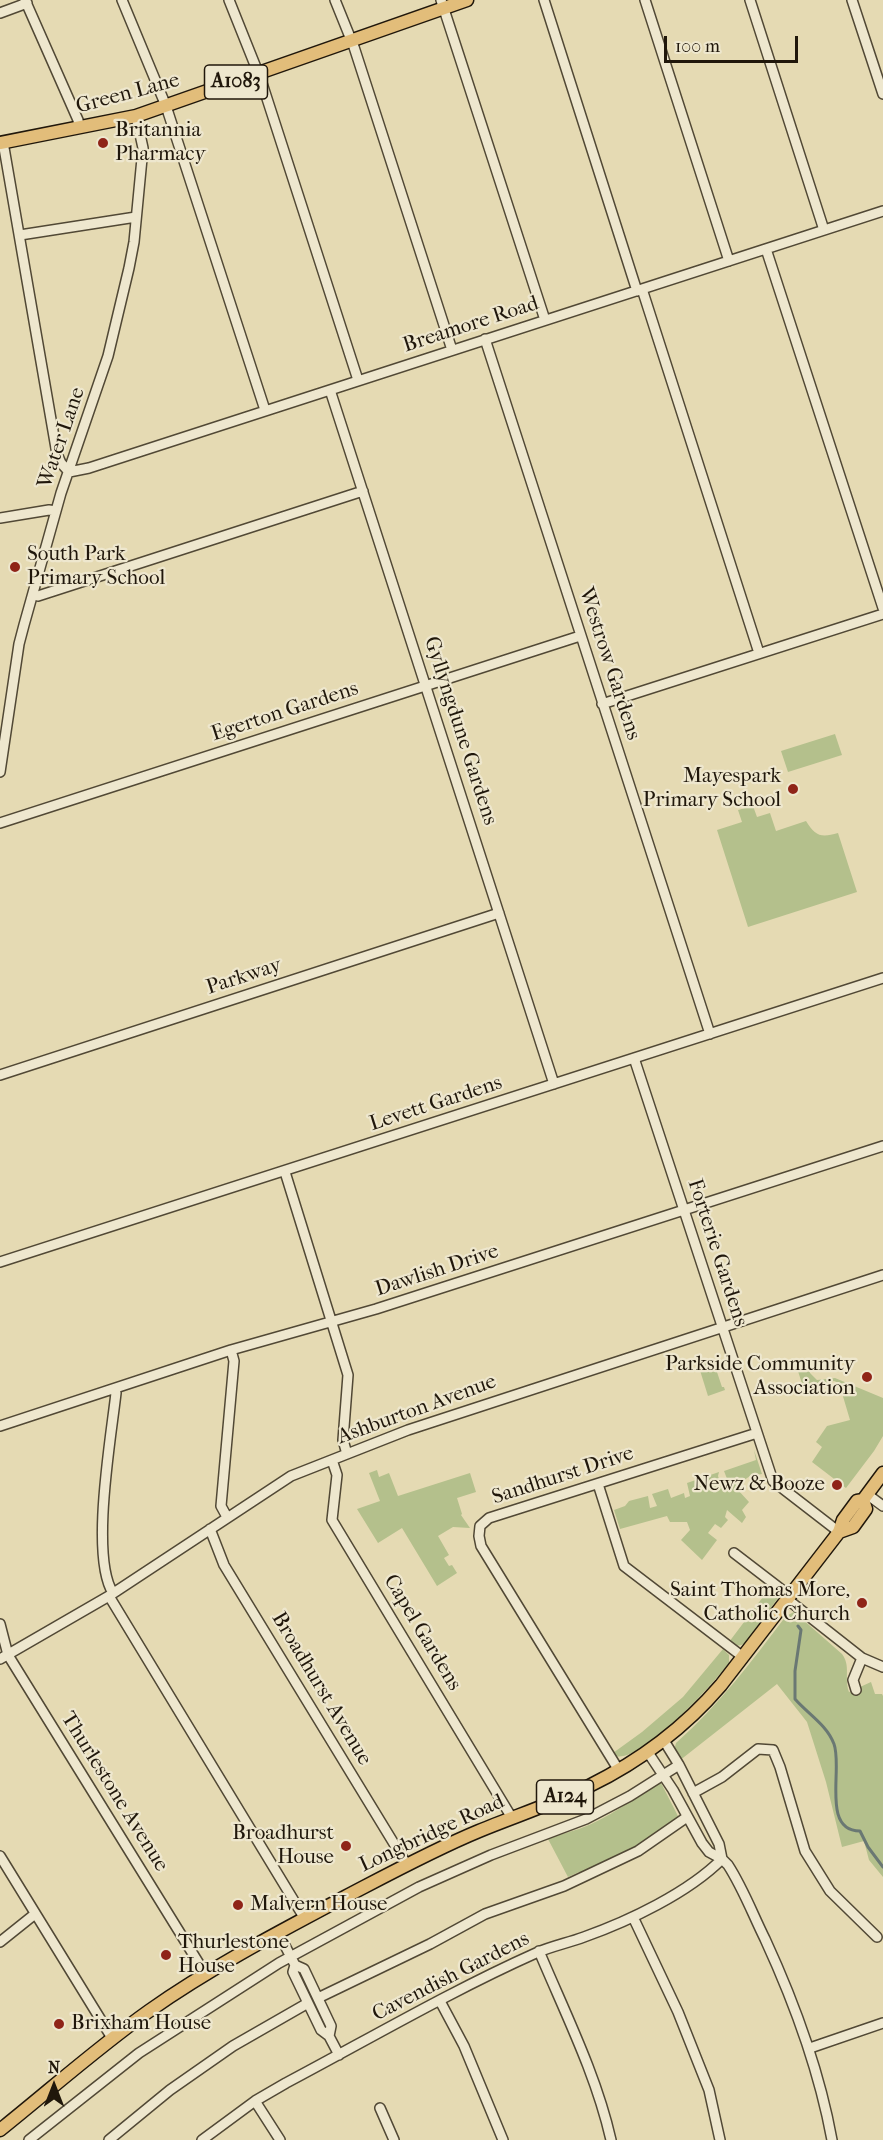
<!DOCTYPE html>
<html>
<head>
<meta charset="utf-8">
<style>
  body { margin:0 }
  #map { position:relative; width:883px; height:2140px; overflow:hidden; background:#e5dab3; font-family:"IM FELL French Canon",serif }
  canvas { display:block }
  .north { position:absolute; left:24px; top:2056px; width:60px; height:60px; -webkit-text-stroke:4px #eee7ce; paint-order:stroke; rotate:0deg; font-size:16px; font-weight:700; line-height:24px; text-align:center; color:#20170b }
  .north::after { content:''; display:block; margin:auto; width:21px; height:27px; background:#20170b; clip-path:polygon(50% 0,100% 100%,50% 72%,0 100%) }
  .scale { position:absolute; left:664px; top:36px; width:134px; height:27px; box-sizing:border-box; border:3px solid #20170b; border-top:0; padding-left:8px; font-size:18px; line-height:21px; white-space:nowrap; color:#20170b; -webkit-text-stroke:4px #eee7ce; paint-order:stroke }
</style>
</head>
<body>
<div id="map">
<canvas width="883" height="2140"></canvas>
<div class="north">N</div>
<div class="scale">100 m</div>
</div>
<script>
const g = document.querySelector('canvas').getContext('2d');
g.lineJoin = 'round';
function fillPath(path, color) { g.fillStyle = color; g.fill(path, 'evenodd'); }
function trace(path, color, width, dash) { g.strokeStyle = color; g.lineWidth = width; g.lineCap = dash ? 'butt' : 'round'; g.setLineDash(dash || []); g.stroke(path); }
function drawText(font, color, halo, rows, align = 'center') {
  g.font = font + ' "IM FELL French Canon",serif'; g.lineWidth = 4.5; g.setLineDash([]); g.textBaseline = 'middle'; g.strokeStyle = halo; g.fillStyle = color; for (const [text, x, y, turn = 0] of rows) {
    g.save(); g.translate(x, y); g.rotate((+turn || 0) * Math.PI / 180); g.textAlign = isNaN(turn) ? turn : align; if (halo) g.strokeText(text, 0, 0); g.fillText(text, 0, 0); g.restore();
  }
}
const green = new Path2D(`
  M835,734L842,755L788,772L781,751Z
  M753,806L757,817L770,813L776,831L806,821C815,836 821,838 838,833L857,892L748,927L717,830L742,822L738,810Z
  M713,1360L722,1387H724L725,1390L708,1396L698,1364Z
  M810,1363V1373L817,1380L835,1378L883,1398V1436L874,1451L846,1488L812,1462L822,1447L816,1442L827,1426L850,1420L839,1383L834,1381L804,1390L797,1368Z
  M754,1450L762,1474L750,1476L740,1483L742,1487L738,1490L749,1502L742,1510L746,1517L742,1523L727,1510L725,1517L728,1520L721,1528L715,1524L708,1533L717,1540L702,1560L681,1540L690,1530L687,1522H670L667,1516L620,1529L614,1510L625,1506L629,1501L648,1496L650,1508L657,1506L652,1494L668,1489L671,1498L684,1493L685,1498L690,1496L687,1483L719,1472L718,1476L722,1488L726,1487L727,1490L731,1489L724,1471L756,1460Z
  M377,1470L379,1477L389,1473L398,1496L470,1473L476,1492L457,1498L462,1514L461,1515L470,1528L453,1527L438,1536L449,1555L444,1558L449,1566L452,1565L457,1573L437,1586L402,1528L378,1543L357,1509L380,1501L369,1473Z
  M772,1585L778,1591V1598L745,1643C739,1647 734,1646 729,1642Z
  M794,1612L803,1615L801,1618L842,1654C851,1666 844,1678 849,1692L871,1682L875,1694H882L883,1696V1877L869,1860L864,1841L842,1847L826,1782L807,1722L777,1684L679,1761L674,1750L676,1743C719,1705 752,1661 786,1616Z
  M723,1649L729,1655V1663C713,1684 641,1764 615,1756L613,1753L642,1732L683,1697Z
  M660,1781L680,1820L634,1850L583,1874L579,1872L568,1877L548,1839C558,1835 569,1832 579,1829C609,1818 635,1798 660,1781Z`);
const stream = new Path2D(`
  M798,1626L801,1630L795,1671V1699C808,1714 827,1725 834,1744C843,1768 821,1831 860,1831L868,1847L883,1867`);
const minor = new Path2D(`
  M25,0L78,120L79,127
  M122,0L166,106L265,410
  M229,0L261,80L358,380
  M335,0L354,47L452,350
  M441,0L545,320
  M544,0L637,291
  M645,0L729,261
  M750,0L824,230
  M852,0L883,94
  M0,13L27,3
  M3,142L57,454L61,463L69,472
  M20,235L136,217
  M766,249L883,608
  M642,289L759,653
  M485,339L710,1034
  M330,390L554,1084
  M69,472L89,468L883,211
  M0,518L49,510L56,511
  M33,594L38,596L363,491
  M602,704L883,614
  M0,772L19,644L24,625L61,493L108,356L129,268L134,242L143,148L136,116
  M0,823L580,636
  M634,1058L773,1481L839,1532
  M0,1075L499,913
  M285,1172L348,1375L343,1440L347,1454
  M0,1262L883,978
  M0,1426L231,1350L376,1309L883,1146
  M332,1460L337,1475L332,1520L512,1818
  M598,1484L624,1566L743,1657
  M868,1495L883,1506
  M227,1517L221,1506L234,1361L231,1350
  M210,1529L224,1565L407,1865
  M734,1553L790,1596
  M113,1593C90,1557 111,1438 116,1393L115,1389
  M109,1596L305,1919
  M787,1599L862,1658L883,1667
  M0,1624L8,1655L206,1975
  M0,1659L109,1596L291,1476L408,1430L883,1275
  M856,1690L853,1680L862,1658
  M663,1739L679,1765L719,1844L722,1859
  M647,1751L673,1790L702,1843L709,1852L722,1859L728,1865C743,1888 753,1915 765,1939C795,2004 819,2069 832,2140
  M618,1769L481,1546L479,1536L480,1526L489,1518L757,1433
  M693,1793L722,1777L758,1749L773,1750L780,1767L805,1851L830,1891L877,1937
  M0,1856L112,2038
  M633,1917L678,2012L709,2090L720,2140
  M279,1934L295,1965L293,1972L321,2030L329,2036L339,2055
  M0,1942L35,1914
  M539,1951C565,2013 596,2074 611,2140
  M295,1965L304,1969L331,2026L329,2036
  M318,1998L430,1944L485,1914L564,1886L638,1851L687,1817
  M440,2001L464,2046L503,2140
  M810,2048L883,2023
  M255,2101L280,2140
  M380,2108L394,2140
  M29,2140L139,2053L279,1963L419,1887L491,1855L586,1819L630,1796L679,1765
  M109,2140L170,2090L233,2046L308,2003
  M202,2140L255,2101L286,2083C369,2039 451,1991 536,1953C552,1946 568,1943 584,1937C629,1921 688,1893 722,1859`);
const major = new Path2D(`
  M0,143L136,116L467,0
  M839,1532L853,1527L866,1509L863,1500
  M0,2130C50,2090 97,2048 149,2011C210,1968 279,1932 345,1897C389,1874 433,1850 479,1831C515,1816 553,1804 589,1786C638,1762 685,1727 721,1685L839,1532L843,1520L857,1501L863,1500L883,1473`);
const markers = [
  [103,143,6,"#8f2418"],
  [15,567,6,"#8f2418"],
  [793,789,6,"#8f2418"],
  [867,1377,6,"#8f2418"],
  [837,1485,6,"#8f2418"],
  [862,1603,6,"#8f2418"],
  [346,1846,6,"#8f2418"],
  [238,1905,6,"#8f2418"],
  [166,1955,6,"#8f2418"],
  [59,2024,6,"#8f2418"]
];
const shields = [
  [236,82,63],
  [565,1797,57]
];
const shieldNames = [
  ["A1083",236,82],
  ["A124",565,1797]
];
const streetNames = [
  ["Green Lane",128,94,-15],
  ["Breamore Road",471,325,-18],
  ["Water Lane",62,438,-71],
  ["Westrow Gardens",609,664,72],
  ["Egerton Gardens",285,712,-18],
  ["Gyllyngdune Gardens",460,731,72],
  ["Parkway",244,977,-18],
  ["Levett Gardens",436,1104,-18],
  ["Forterie Gardens",717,1253,72],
  ["Dawlish Drive",437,1271,-18],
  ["Ashburton Avenue",417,1410,-20],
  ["Sandhurst Drive",563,1476,-18],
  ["Capel Gardens",422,1633,59],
  ["Broadhurst Avenue",321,1689,59],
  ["Thurlestone Avenue",114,1792,58],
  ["Longbridge Road",432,1834,-25],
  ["Cavendish Gardens",451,1977,-27]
];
const poiNames = [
  ["Britannia",115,131],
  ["Pharmacy",115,155],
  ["South Park",27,555],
  ["Primary School",27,579],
  ["Mayespark",781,777,"right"],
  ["Primary School",781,801,"right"],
  ["Parkside Community",855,1365,"right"],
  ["Association",855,1389,"right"],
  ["Newz & Booze",825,1485,"right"],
  ["Saint Thomas More,",850,1591,"right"],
  ["Catholic Church",850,1615,"right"],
  ["Broadhurst",334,1834,"right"],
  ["House",334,1858,"right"],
  ["Malvern House",250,1905],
  ["Thurlestone",178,1943],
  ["House",178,1967],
  ["Brixham House",71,2024]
];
fillPath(green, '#b4c08c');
trace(stream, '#6a7873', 3);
trace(minor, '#514835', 12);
trace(major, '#20170b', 15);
trace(minor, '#eee7ce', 9);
trace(major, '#e2bd7a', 12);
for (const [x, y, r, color] of markers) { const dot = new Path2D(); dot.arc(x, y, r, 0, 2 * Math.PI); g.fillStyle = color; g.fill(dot); trace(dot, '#eee7ce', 2); }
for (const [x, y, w] of shields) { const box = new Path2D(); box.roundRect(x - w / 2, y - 17, w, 34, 4.5); g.fillStyle = '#eee7ce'; g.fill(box); trace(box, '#20170b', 1.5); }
drawText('bold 20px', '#20170b', null, shieldNames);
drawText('21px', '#20170b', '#eee7ce', streetNames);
drawText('21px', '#20170b', '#eee7ce', poiNames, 'left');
</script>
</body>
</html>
